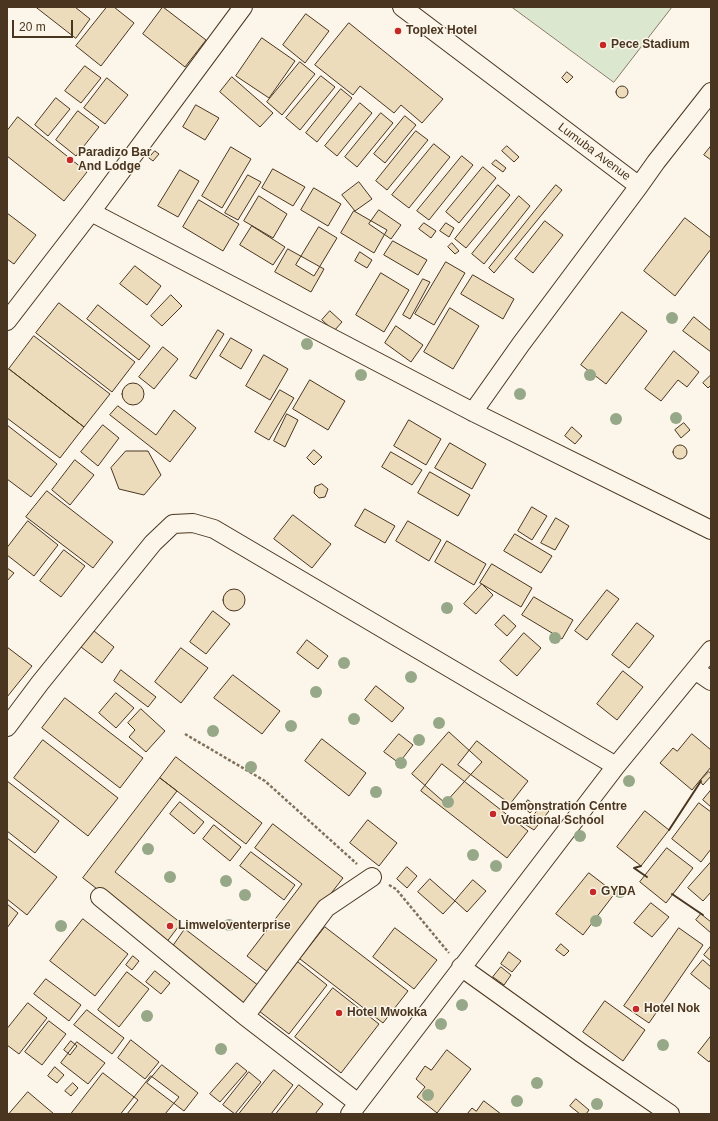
<!DOCTYPE html>
<html>
<head>
<meta charset="utf-8">
<style>
  body { margin:0 }
  #map { position:relative; width:718px; height:1121px; overflow:hidden; background:#fbf6e9; font-family:Helvetica,sans-serif }
  canvas { display:block }
  .frame { position:absolute; inset:0; border:8px solid #4a3520; pointer-events:none }
  .scale { position:absolute; left:12px; top:20px; width:61px; height:18px; box-sizing:border-box; border:2px solid #4a3520; border-top:0; padding-left:5px; font-size:12px; line-height:14px; white-space:nowrap; color:#4a3520; -webkit-text-stroke:3px #fbf6e9; paint-order:stroke }
</style>
</head>
<body>
<div id="map">
<canvas width="718" height="1121"></canvas>
<div class="frame"></div>
<div class="scale">20 m</div>
</div>
<script>
const g = document.querySelector('canvas').getContext('2d');
g.lineJoin = 'round';
function fillPath(path, color) { g.fillStyle = color; g.fill(path, 'evenodd'); }
function trace(path, color, width, dash) { g.strokeStyle = color; g.lineWidth = width; g.lineCap = dash ? 'butt' : 'round'; g.setLineDash(dash || []); g.stroke(path); }
function drawText(font, color, halo, rows, align = 'center') {
  g.font = font + ' Helvetica,sans-serif'; g.lineWidth = 3; g.setLineDash([]); g.textBaseline = 'middle'; g.strokeStyle = halo; g.fillStyle = color; for (const [text, x, y, turn = 0] of rows) {
    g.save(); g.translate(x, y); g.rotate((+turn || 0) * Math.PI / 180); g.textAlign = isNaN(turn) ? turn : align; if (halo) g.strokeText(text, 0, 0); g.fillText(text, 0, 0); g.restore();
  }
}
const green = new Path2D(`
  M512,7H672L614,82Z`);
const building = new Path2D(`
  M36,7H75L90,19L76,38Z
  M107,7H114L134,23L101,66L76,46Z
  M163,7L206,40L185,67L143,34Z
  M306,14L329,31L305,63L283,45Z
  M349,23L443,99L422,123L401,105L394,113L360,86L353,95L315,65Z
  M262,38L295,61L269,98L236,76Z
  M300,62L315,74L282,115L267,102Z
  M85,66L101,78L81,103L65,91Z
  M567,72L573,77L567,83L562,78Z
  M321,76L335,87L300,130L286,118Z
  M232,77L273,113L260,127L220,92Z
  M107,78L128,95L105,124L84,108Z
  M616 92a6 6 0 1 1 12 0a6 6 0 1 1-12 0Z
  M341,89L352,98L317,142L306,133Z
  M56,98L70,109L48,136L35,125Z
  M360,103L372,113L337,156L325,146Z
  M196,105L219,118L205,140L183,127Z
  M78,111L99,127L76,156L56,140Z
  M381,113L393,123L357,167L345,157Z
  M405,116L416,125L385,163L374,154Z
  M18,117L87,172L64,201L7,156V131Z
  M416,131L428,140L387,190L376,181Z
  M434,144L450,157L409,208L392,195Z
  M507,146L519,157L514,162L502,151Z
  M711,146V160L704,155Z
  M231,147L251,159L222,208L202,196Z
  M155,151L159,154L153,161L149,158Z
  M462,156L473,165L429,220L417,211Z
  M496,160L506,168L503,172L492,164Z
  M483,167L496,178L459,223L446,212Z
  M273,169L305,187L293,206L262,188Z
  M180,170L199,181L178,217L158,206Z
  M248,175L261,182L238,220L225,213Z
  M359,182L372,199L355,211L342,195Z
  M498,185L510,195L466,248L455,239Z
  M556,185L562,190L494,273L489,268Z
  M314,188L341,204L328,226L301,210Z
  M259,196L287,214L273,238L244,221Z
  M519,196L530,206L484,264L472,254Z
  M199,200L239,224L223,251L183,227Z
  M379,210L401,225L391,239L369,224Z
  M354,211L387,230L374,253L341,233Z
  M7,213L36,235L14,264L7,259Z
  M685,218L711,238V249L675,296L644,271Z
  M545,221L563,235L533,273L515,259Z
  M424,223L436,231L431,238L419,229Z
  M446,223L454,228L449,237L440,231Z
  M252,226L285,247L273,265L240,245Z
  M319,227L337,238L314,276L296,265Z
  M393,241L427,260L418,275L384,255Z
  M452,243L459,251L455,254L448,247Z
  M288,249L324,269L311,292L275,272Z
  M360,252L372,260L367,268L355,261Z
  M446,262L465,273L434,325L415,314Z
  M135,266L161,286L147,305L120,284Z
  M381,273L409,290L384,332L356,315Z
  M473,275L514,299L503,319L461,294Z
  M423,279L430,282L410,319L403,315Z
  M171,295L182,306L162,326L151,316Z
  M59,303L135,362L112,392L36,333Z
  M98,305L150,346L139,360L87,319Z
  M450,308L479,326L453,369L424,352Z
  M330,311L342,322L334,331L322,320Z
  M622,312L647,331L606,384L581,365Z
  M694,317L711,331V352L683,331Z
  M396,326L423,345L411,362L385,343Z
  M218,330L224,334L196,379L190,376Z
  M34,336L110,394L84,427L9,369Z
  M231,338L252,350L241,369L220,356Z
  M163,347L178,359L154,389L139,377Z
  M674,351L699,372L687,387L678,380L661,401L645,389Z
  M264,355L288,369L270,400L246,386Z
  M9,369L84,427L60,458L7,418V371Z
  M711,375V385L708,388L703,383Z
  M310,380L345,401L328,430L293,409Z
  M122 394a11 11 0 1 1 22 0a11 11 0 1 1-22 0Z
  M280,390L294,398L269,440L255,432Z
  M118,406L156,435L174,410L196,428L170,462L110,415Z
  M287,414L298,420L285,447L274,441Z
  M409,420L441,439L426,465L394,446Z
  M684,423L690,430L681,438L675,430Z
  M7,425L57,464L31,497L7,479Z
  M103,425L119,438L98,466L81,452Z
  M572,427L582,436L575,444L565,436Z
  M450,443L486,464L472,489L435,468Z
  M673 452a7 7 0 1 1 14 0a7 7 0 1 1-14 0Z
  M314,450L322,457L314,465L307,458Z
  M126,451H148L161,475L144,495L119,489L111,468Z
  M391,452L422,470L412,485L382,467Z
  M75,460L94,475L70,505L52,490Z
  M430,472L470,495L458,516L418,493Z
  M322,484L328,489L325,497L319,498L314,493L315,487Z
  M47,491L113,542L93,568L26,517Z
  M532,507L547,516L532,540L518,531Z
  M365,509L395,526L385,543L355,526Z
  M293,515L331,544L312,568L274,539Z
  M556,518L569,526L555,550L541,543Z
  M28,521L58,545L34,576L7,555V548Z
  M408,521L441,540L429,561L396,541Z
  M515,534L552,556L541,573L504,551Z
  M447,541L486,564L474,585L435,562Z
  M64,550L85,566L61,597L40,581Z
  M492,564L532,588L521,607L480,583Z
  M7,568L14,573L7,581Z
  M482,584L493,595L476,614L464,604Z
  M223 600a11 11 0 1 1 22 0a11 11 0 1 1-22 0Z
  M607,590L619,599L587,640L575,631Z
  M534,597L573,620L562,639L522,615Z
  M213,611L230,624L206,654L190,642Z
  M504,615L516,626L507,636L495,625Z
  M637,623L654,636L629,668L612,655Z
  M94,631L114,647L102,663L81,647Z
  M524,633L541,648L517,676L500,661Z
  M307,640L328,656L318,669L297,653Z
  M7,647L32,666L7,697Z
  M181,648L208,668L181,703L155,682Z
  M121,670L156,697L148,707L114,681Z
  M623,671L643,687L617,720L597,704Z
  M233,675L280,711L262,734L214,698Z
  M376,686L404,708L392,722L365,700Z
  M116,693L134,708L116,728L99,713Z
  M65,698L143,758L120,788L42,728Z
  M141,709L165,731L146,752L129,737L135,730L128,723Z
  M449,732L482,762L445,803L412,774Z
  M399,734L413,745L399,763L384,752Z
  M692,734L711,750V767L692,790L660,763L673,748L677,751Z
  M322,739L366,773L349,796L305,761Z
  M43,740L118,798L88,836L14,778Z
  M477,741L528,781L510,804L458,765Z
  M176,757L262,823L246,844L160,778Z
  M442,764L528,831L507,858L421,791Z
  M709,772L711,773V776L703,785L700,781Z
  M160,778L177,791L115,872L181,923L166,943L83,878Z
  M7,781L59,821L35,853L7,831Z
  M711,790V807L703,800Z
  M528,800L536,806L530,813L523,807Z
  M180,802L204,822L194,834L170,814Z
  M699,803L711,812V849L701,862L672,839Z
  M542,805L549,811L534,830L526,825Z
  M645,811L669,830L641,866L617,847Z
  M368,820L397,843L379,866L350,843Z
  M273,824L343,878L269,973L247,956L302,884L255,848Z
  M214,825L241,847L230,861L203,839Z
  M7,838L57,877L27,915L7,899Z
  M667,848L693,868L666,903L640,882Z
  M251,852L295,885L284,900L240,866Z
  M711,862V892L703,901L688,888Z
  M407,867L417,876L407,888L397,879Z
  M589,873L615,893L583,935L556,914Z
  M430,879L455,901L443,914L418,892Z
  M473,880L486,891L467,912L455,901Z
  M651,903L669,917L652,937L634,923Z
  M7,904L18,913L7,928Z
  M701,914L711,922V933L696,920Z
  M83,919L128,954L95,996L50,961Z
  M325,927L408,991L383,1023L300,959Z
  M395,928L437,960L414,989L373,957Z
  M679,928L703,945L649,1023L624,1006Z
  M185,929L259,986L245,1005L171,949Z
  M561,944L569,951L564,956L556,950Z
  M711,946V961L704,955Z
  M509,952L521,961L512,972L501,964Z
  M133,956L139,961L132,970L126,965Z
  M703,960L711,967V990L691,974Z
  M298,962L327,985L289,1034L259,1011Z
  M501,967L511,975L504,985L493,977Z
  M155,971L170,983L161,994L146,982Z
  M127,972L149,989L119,1027L98,1010Z
  M46,979L81,1005L69,1021L34,994Z
  M333,988L379,1024L341,1073L295,1037Z
  M605,1001L645,1030L623,1061L583,1032Z
  M28,1003L47,1018L19,1054L7,1045V1029Z
  M87,1010L124,1038L112,1054L74,1025Z
  M49,1021L66,1034L42,1065L25,1052Z
  M711,1036V1059L709,1062L698,1053Z
  M131,1040L159,1062L145,1079L118,1058Z
  M71,1041L77,1046L70,1055L64,1050Z
  M77,1042L105,1063L88,1084L61,1063Z
  M447,1050L471,1069L437,1113L417,1097L425,1087L416,1079L425,1066L431,1070Z
  M237,1063L247,1071L220,1102L210,1094Z
  M162,1065L198,1093L184,1111L147,1083Z
  M55,1067L64,1075L57,1083L48,1076Z
  M274,1070L293,1085L271,1114H239Z
  M249,1072L261,1082L235,1114L223,1105Z
  M103,1073L138,1100L127,1114H71Z
  M151,1076L179,1097L165,1114H121Z
  M73,1083L78,1088L71,1096L65,1091Z
  M299,1085L323,1104L315,1114H276Z
  M28,1092L54,1114H9Z
  M576,1099L589,1110L586,1114H580L570,1106Z
  M484,1101L501,1114H467L472,1108L476,1111Z`);
const path = new Path2D(`
  M185,734L265,781L357,864
  M389,885L396,889L449,953`);
const minor = new Path2D(`
  M402,7L639,186L521,344L473,412
  M639,186L656,162L711,92
  M91,212L473,412L711,530
  M7,321L91,212L243,7
  M695,670L711,681
  M7,727L40,683L153,543L173,524L193,523L214,529L616,766
  M100,897L245,1016L358,1103
  M461,967L581,1053L670,1114
  M245,1016L326,908L372,877
  M350,1114L616,766L711,650`);
const wall = new Path2D(`
  M669,830L701,781
  M641,866L634,868L647,877
  M672,894L703,915`);
const trees = [
  [672,318],
  [307,344],
  [361,375],
  [590,375],
  [520,394],
  [676,418],
  [616,419],
  [447,608],
  [555,638],
  [344,663],
  [411,677],
  [316,692],
  [354,719],
  [439,723],
  [291,726],
  [213,731],
  [419,740],
  [401,763],
  [251,767],
  [629,781],
  [376,792],
  [448,802],
  [580,836],
  [148,849],
  [473,855],
  [496,866],
  [170,877],
  [226,881],
  [620,892],
  [245,895],
  [596,921],
  [229,925],
  [61,926],
  [462,1005],
  [147,1016],
  [441,1024],
  [663,1045],
  [221,1049],
  [537,1083],
  [428,1095],
  [517,1101],
  [597,1104]
];
const markers = [
  [398,31,4,"#c62828"],
  [603,45,4,"#c62828"],
  [70,160,4,"#c62828"],
  [493,814,4,"#c62828"],
  [593,892,4,"#c62828"],
  [170,926,4,"#c62828"],
  [636,1009,4,"#c62828"],
  [339,1013,4,"#c62828"]
];
const poiNames = [
  ["Toplex Hotel",406,31],
  ["Pece Stadium",611,45],
  ["Paradizo Bar",78,153],
  ["And Lodge",78,167],
  ["Demonstration Centre",501,807],
  ["Vocational School",501,821],
  ["GYDA",601,892],
  ["Limweloventerprise",178,926],
  ["Hotel Nok",644,1009],
  ["Hotel Mwokka",347,1013]
];
const streetNames = [
  ["Lumuba Avenue",594,152,37]
];
fillPath(green, '#dce7d0');
trace(green, '#887966', 1);
fillPath(building, '#ecdcbc');
trace(building, '#4a3520', 1);
trace(minor, '#4a3520', 20);
trace(path, '#7f6f5c', 2.5, [3, 2]);
trace(minor, '#fbf6e9', 18);
trace(wall, '#4a3520', 2);
g.fillStyle = '#96a887';
for (const [x, y] of trees) { g.beginPath(); g.arc(x, y, 6, 0, 2 * Math.PI); g.fill(); }
for (const [x, y, r, color] of markers) { const dot = new Path2D(); dot.arc(x, y, r, 0, 2 * Math.PI); g.fillStyle = color; g.fill(dot); trace(dot, '#fbf6e9', 1.5); }
drawText('bold 12px', '#4a3520', '#fbf6e9', poiNames, 'left');
drawText('12px', '#4a3520', '#fbf6e9', streetNames);
</script>
</body>
</html>
